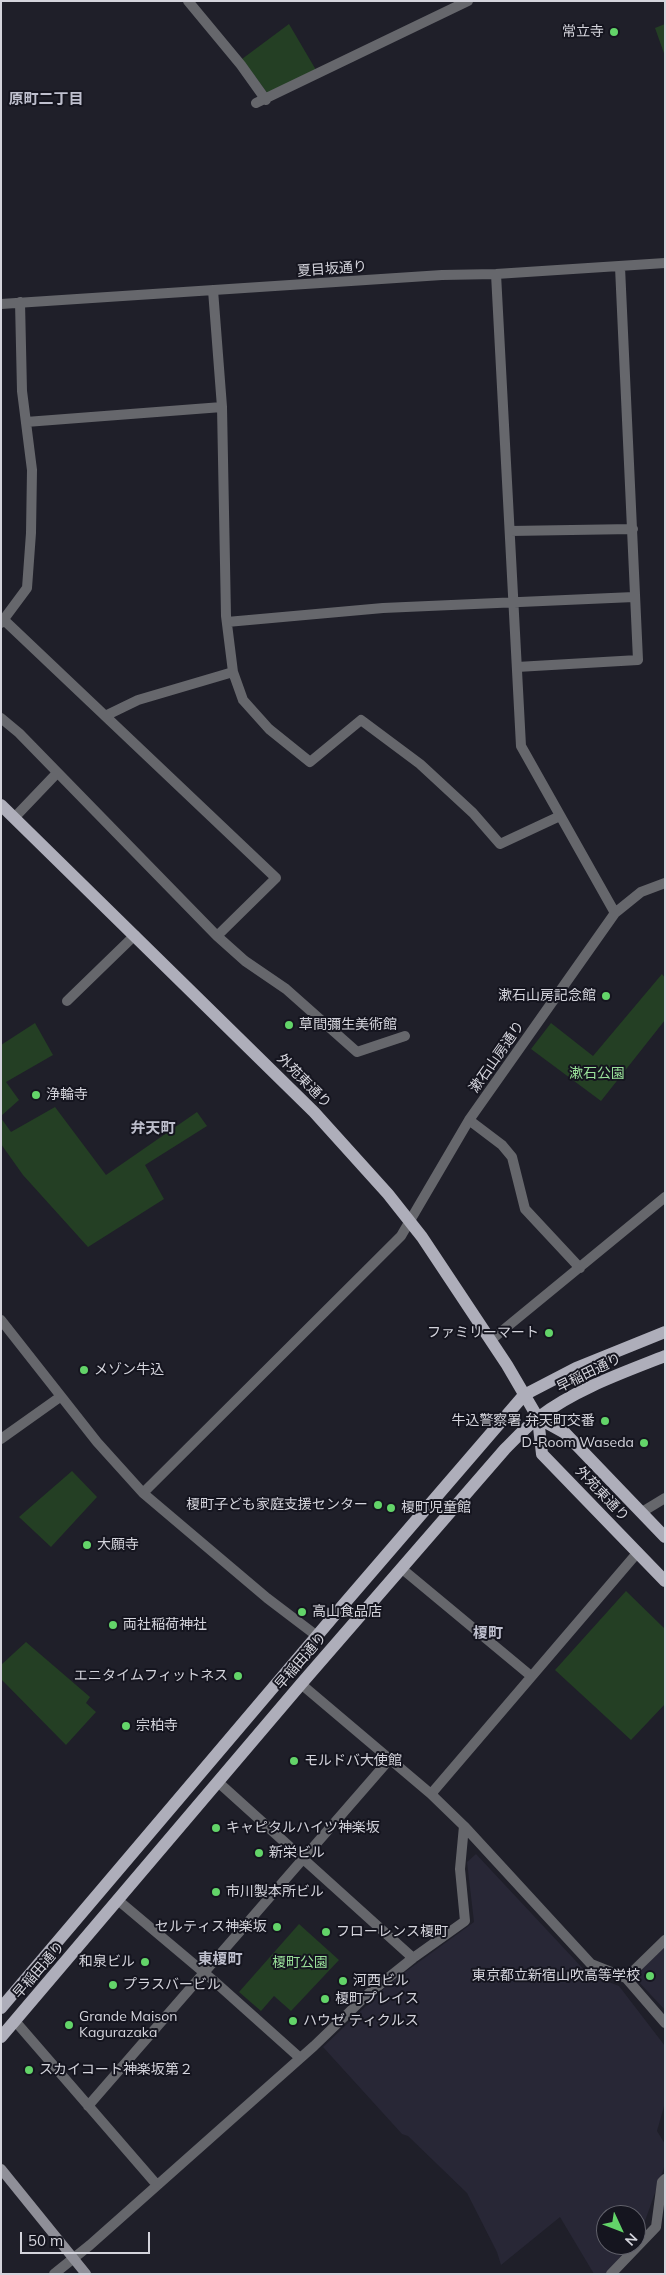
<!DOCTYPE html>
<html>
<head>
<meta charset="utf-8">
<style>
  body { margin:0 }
  #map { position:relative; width:666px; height:2275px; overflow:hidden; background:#1f1f29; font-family:Mulish,sans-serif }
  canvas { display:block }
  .frame { position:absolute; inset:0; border:2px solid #d4d4dc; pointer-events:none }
  .north { position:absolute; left:596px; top:2205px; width:50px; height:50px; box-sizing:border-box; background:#15151f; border:1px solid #61616b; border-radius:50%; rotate:133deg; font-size:14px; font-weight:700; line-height:20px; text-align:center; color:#d4d4dc }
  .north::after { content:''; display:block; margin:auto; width:18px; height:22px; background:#63d469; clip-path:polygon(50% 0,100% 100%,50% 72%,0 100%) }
  .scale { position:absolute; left:20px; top:2232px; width:130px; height:22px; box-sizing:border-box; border:2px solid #d4d4dc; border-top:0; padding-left:6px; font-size:15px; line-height:18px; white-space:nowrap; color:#d4d4dc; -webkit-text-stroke:4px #15151f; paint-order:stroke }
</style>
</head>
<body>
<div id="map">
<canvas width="666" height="2275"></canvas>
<div class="frame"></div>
<div class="north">N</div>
<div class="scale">50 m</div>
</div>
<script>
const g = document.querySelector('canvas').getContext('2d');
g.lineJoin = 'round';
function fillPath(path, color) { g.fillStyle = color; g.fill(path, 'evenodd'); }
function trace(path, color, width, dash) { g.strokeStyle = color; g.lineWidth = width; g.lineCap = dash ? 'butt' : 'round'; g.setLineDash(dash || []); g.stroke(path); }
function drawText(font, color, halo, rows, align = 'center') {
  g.font = font + ' Mulish,"Noto Sans JP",sans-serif'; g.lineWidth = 4; g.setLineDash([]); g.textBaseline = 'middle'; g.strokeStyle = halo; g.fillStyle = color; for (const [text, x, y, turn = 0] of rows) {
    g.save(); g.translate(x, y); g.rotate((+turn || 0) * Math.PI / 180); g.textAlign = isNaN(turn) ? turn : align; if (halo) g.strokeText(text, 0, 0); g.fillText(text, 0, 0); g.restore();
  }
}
const built = new Path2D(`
  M476,1854L588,1974L619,1986L665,2046V2103L657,2131L665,2144V2165L641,2232L636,2238V2215H606V2245H630L606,2274H594L560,2217L501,2265L497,2252L467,2193L408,2136L402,2134L323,2047L390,1983L474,1922L467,1862Z
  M665,1947V2010L636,1979V1974Z`);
const green = new Path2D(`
  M289,24L316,70L268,94L242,59Z
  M665,24V56L655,28Z
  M662,974L665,978V1020L601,1101L531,1049L551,1023L593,1056Z
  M35,1023L53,1055L6,1082L19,1100L1,1116V1045Z
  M55,1107L106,1175L197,1112L207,1126L145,1165L164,1199L88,1247L23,1175L1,1144V1118L11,1132Z
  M72,1471L97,1497L51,1547L19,1517Z
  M626,1591L665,1629V1704L631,1740L555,1670Z
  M26,1642L90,1697L86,1703L96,1712L66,1745L1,1679V1665Z
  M299,1924L339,1960L291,2011L274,1996L261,2011L239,1992Z`);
const street = new Path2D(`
  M188,1L241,65L266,100
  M256,103L468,1
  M496,274L521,746L615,913
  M213,290L222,407L226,616L233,672L243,700L269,729L310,762L361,720L420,764L473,813L500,844L560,816
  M1,304L442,275L496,274L665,263
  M26,422L222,407
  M510,531L633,529
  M4,620L276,878L217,936
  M227,622L383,608L634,597
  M1,623L27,588L31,533L32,470L22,391L20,302
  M517,667L638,660L620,267
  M105,716L138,700L233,672
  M1,718L19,733L217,936L245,961L286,989L357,1052L405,1036
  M14,818L57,773
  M67,1001L135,935
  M469,1120L502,1145L512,1157L525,1209L580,1268
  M1,1320L97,1442L143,1493L267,1598L317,1636
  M491,1340L665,1197
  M1,1439L60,1397
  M143,1493L401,1236L469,1120L615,913L641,892L665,883
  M642,1512L665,1498
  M401,1568L531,1676
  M301,1684L431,1794L464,1826L591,1964L626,1978L665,2023
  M218,1782L413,1958
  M431,1794L638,1552
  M119,1901L214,1981L300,2058
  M626,1978L665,1940
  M15,2021L157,2185
  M88,2106L389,1760
  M54,2274L90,2245L314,2046L368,1994L413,1958L465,1921L460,1869L464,1826
  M611,2274L656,2227L662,2182L665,2179`);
const secondary = new Path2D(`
  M1,2169L86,2274`);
const primary = new Path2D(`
  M1,805L314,1112L388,1194L422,1237L507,1365L538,1418L542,1454L665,1581
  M538,1418L565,1433L665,1537
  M1,2008L344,1604L524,1395L576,1368L665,1332
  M1,2037L301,1684L505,1449C516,1438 527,1426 539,1417C576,1389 622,1373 665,1356`);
const markers = [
  [614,32,5,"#63d469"],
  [606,996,5,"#63d469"],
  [289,1025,5,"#63d469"],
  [36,1095,5,"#63d469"],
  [549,1333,5,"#63d469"],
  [84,1370,5,"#63d469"],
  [605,1421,5,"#63d469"],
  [644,1443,5,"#63d469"],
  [378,1505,5,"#63d469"],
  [391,1508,5,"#63d469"],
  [87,1545,5,"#63d469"],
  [302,1612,5,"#63d469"],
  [113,1625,5,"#63d469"],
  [238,1676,5,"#63d469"],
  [126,1726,5,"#63d469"],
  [294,1761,5,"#63d469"],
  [216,1828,5,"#63d469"],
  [259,1853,5,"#63d469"],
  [216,1892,5,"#63d469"],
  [277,1927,5,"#63d469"],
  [326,1932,5,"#63d469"],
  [145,1962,5,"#63d469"],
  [650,1976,5,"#63d469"],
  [343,1981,5,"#63d469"],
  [113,1985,5,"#63d469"],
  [325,1999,5,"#63d469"],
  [293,2021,5,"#63d469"],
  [69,2025,5,"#63d469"],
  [29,2070,5,"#63d469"]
];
const poiNames = [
  ["常立寺",604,32,"right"],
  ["漱石山房記念館",596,996,"right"],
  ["草間彌生美術館",299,1025],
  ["浄輪寺",46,1095],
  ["ファミリーマート",539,1333,"right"],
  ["メゾン牛込",94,1370],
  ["牛込警察署 弁天町交番",595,1421,"right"],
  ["D-Room Waseda",634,1443,"right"],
  ["榎町子ども家庭支援センター",368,1505,"right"],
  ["榎町児童館",401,1508],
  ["大願寺",97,1545],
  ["高山食品店",312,1612],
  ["両社稲荷神社",123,1625],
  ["エニタイムフィットネス",228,1676,"right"],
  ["宗柏寺",136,1726],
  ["モルドバ大使館",304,1761],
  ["キャピタルハイツ神楽坂",226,1828],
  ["新栄ビル",269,1853],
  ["市川製本所ビル",226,1892],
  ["セルティス神楽坂",267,1927,"right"],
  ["フローレンス榎町",336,1932],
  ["和泉ビル",135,1962,"right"],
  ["東京都立新宿山吹高等学校",640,1976,"right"],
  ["河西ビル",353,1981],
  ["プラスバービル",123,1985],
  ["榎町プレイス",335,1999],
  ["Grande Maison",79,2017],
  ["Kagurazaka",79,2033],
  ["ハウゼ ティクルス",303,2021],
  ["スカイコート神楽坂第２",39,2070]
];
const streetNames = [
  ["夏目坂通り",332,269,-4],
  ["漱石山房通り",497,1057,-55],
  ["外苑東通り",304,1081,45],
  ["早稲田通り",589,1373,-26],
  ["外苑東通り",602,1494,46],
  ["早稲田通り",301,1661,-49],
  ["早稲田通り",39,1970,-49]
];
const parkNames = [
  ["漱石公園",597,1074],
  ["榎町公園",300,1963]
];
const neighbourhoodNames = [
  ["原町二丁目",46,99],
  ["弁天町",153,1128],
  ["榎町",488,1633],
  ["東榎町",220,1959]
];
fillPath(built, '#282736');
fillPath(green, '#243f24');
trace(street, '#66676c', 10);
trace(secondary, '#8f8f98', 10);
trace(primary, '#aeaeba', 12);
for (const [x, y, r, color] of markers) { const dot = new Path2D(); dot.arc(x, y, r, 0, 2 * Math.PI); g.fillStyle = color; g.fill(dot); trace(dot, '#15151f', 2); }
drawText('14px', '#d4d4dc', '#15151f', poiNames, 'left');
drawText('14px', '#d4d4dc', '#15151f', streetNames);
drawText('14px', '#99e099', '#15151f', parkNames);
drawText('bold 15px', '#bebfcd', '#15151f', neighbourhoodNames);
</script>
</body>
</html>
